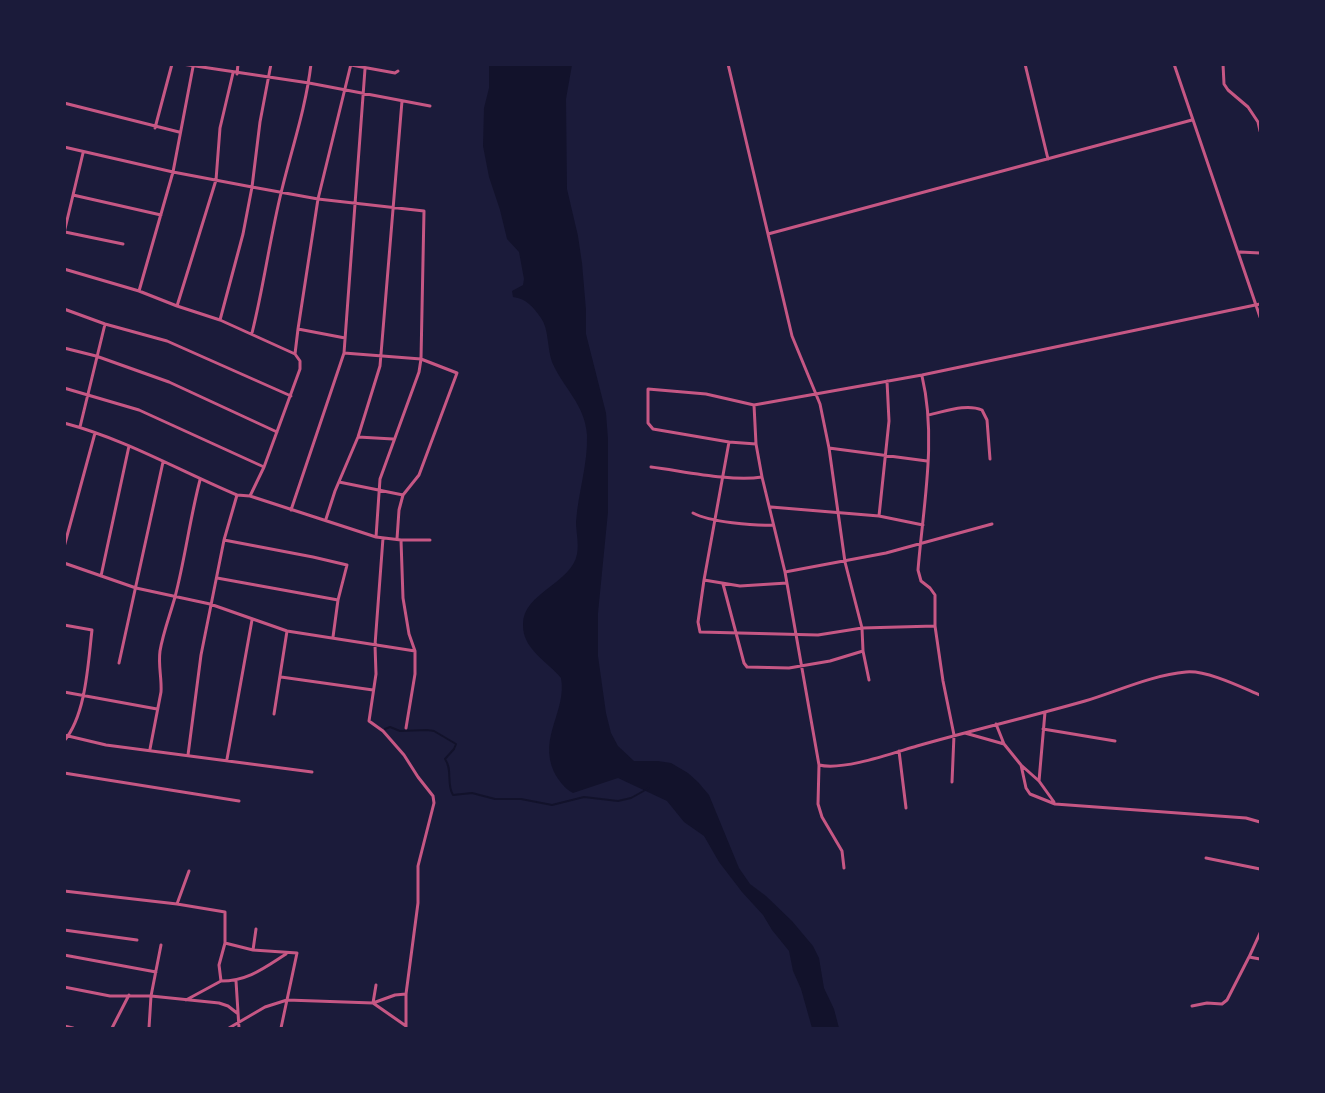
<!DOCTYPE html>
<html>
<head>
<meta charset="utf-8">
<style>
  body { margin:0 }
  #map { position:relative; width:1325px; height:1093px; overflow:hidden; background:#1b1b3a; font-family:"Work Sans",sans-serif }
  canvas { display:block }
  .frame { position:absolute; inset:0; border:66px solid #1b1b3a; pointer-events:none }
</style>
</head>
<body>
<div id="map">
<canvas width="1325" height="1093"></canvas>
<div class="frame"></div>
</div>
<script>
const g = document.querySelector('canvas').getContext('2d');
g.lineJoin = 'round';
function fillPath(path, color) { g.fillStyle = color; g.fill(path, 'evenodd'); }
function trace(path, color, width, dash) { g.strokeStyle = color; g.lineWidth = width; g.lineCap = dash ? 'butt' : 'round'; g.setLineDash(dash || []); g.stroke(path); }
const water = new Path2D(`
  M489,65H572L566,99L567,189L578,236L582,263L586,310V334L606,413L608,439V512L598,613V656L606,713L611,733L618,746L634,761H658L671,763L688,773L698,782L709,795L739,868L750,884L766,896L792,921L813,946L819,958L824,988L834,1009L839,1028H812L801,989L793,971L789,951L772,930L763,915L742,892L719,862L704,836L684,822L667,801L618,778L573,793C565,789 558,780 554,772C538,737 567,711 561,678C547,661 522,649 523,624C523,593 572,583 577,554C579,543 576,532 576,522C578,493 588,464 587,435C585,404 563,388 552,362C547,348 549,329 541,318C533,307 527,299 513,297L512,291L523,285L524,279L519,252L507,239L500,210L489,177L483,146L484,108L489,88Z`);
const stream = new Path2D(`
  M385,729L390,727L400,731L427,730L434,731L456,744L454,749L445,759C453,770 446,784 453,795L472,793L495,799H521L552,805L584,797L618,801L631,798L649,788`);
const minor = new Path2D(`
  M182,64L309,83L430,106
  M728,64L792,336L820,404L829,448L845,562L862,628L863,651L869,680
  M1025,64L1048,159
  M1174,64L1260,317
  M1223,64L1224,84L1228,90L1248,107L1258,122L1260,131
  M351,65L395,73L398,71
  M233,73L220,128L216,180L177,306L220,320L295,354L298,329
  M237,74L238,64
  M64,103L179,132
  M155,128L172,64
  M64,147L173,172L252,187L318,199L424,211L421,359L419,372L380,479L376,537
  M73,195L161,215
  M65,232L123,244
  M64,233L83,153
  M768,234L1192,120
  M1240,252L1260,253
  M64,269L139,291L177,306
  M139,291L173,172L193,67
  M64,309L105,324L167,341L291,396
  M220,320L243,234L252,187L260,122L271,64
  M252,333C264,285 270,237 282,189C292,148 306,107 311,64
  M345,338L298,329L318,199L351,64
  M64,348L96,356L169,382L277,432
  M344,353L421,359L457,373L419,475L403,495L399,510L397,539
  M922,376C937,439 923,507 918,570L921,581L930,588L935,595V626L943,681L954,735L952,782
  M64,388L139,410L264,467
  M754,405L756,444L762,477L785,572L819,765L818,804L822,817L842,851L844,868
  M928,415C944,412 966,403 982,410L987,420L990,459
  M64,423C125,439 180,471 237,495L250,496L376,537L401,540H430
  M80,427L105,324
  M358,437L393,439
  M729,442L704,580L698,622L700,632L818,635L862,628L935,626
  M756,444L729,442L653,429L648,423V389L706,394L754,405L922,375L1260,304
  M829,448L927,461
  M651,467C683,471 731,482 762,477
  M339,482L403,495
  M250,496L264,467L300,369V361L295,354
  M771,507L879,516L923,525
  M291,510L344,353L365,69
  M693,513C710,522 754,526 773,525
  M879,516L889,421L887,381
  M326,519L335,491L358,437L380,366L402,101
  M383,538L375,645L376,674L369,721L383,731L404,755L418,777L433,796L434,803L418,866V903L406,994V1028
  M224,540L313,557L347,565L338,600L333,637
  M401,540L403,598L409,634L415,651V674L406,728
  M64,547L95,433
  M64,563L136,588L210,604L287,631L415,651
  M785,572L886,553L992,524
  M101,576L129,446
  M217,578L338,600
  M704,580L740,586L787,583
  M723,584L744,663L747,667L789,668L830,661L863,651
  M64,625L92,630C88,664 86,715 64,741
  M119,663L163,462
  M281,677L373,690
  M64,692L157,709
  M274,714L287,631
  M996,724L1004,744
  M1043,729L1115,741
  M965,733L1004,744L1021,765L1026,788L1030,794L1055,804L1246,818L1260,822
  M64,735L106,745L312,772
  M150,749L161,692C162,678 158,666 160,651C163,633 170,615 175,597C185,559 190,518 200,480
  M899,751L906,808
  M188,755L201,655L224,540L237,495
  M227,759L252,620
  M819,765C843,771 893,753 917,746C973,730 1029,717 1085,701C1118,691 1152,675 1186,672C1207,670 1241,687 1260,695
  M1021,765L1039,781L1054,802
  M64,773L239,801
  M1039,781L1045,712
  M1206,858L1260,869
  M64,891L177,904L225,912V943L219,965L221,981L186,1000
  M177,904L189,871
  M64,930L137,940
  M225,943L253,950L297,953L281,1028
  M253,950L256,929
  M64,955L156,972
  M1249,957L1260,933
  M221,981C248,981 264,968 286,954
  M236,981L239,1028
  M376,985L373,1003L406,1026
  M64,987L110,996H151L219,1003L228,1006L237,1013
  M1192,1006L1207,1003L1222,1004L1227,1000L1249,957L1260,959
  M64,1026L73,1028
  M112,1028L129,995
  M149,1028L151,996L161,945
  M229,1028L265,1007L287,1000L373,1003L395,995L406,994`);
fillPath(water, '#12122b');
trace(stream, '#12122b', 2);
trace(minor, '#c65784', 3);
</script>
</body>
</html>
